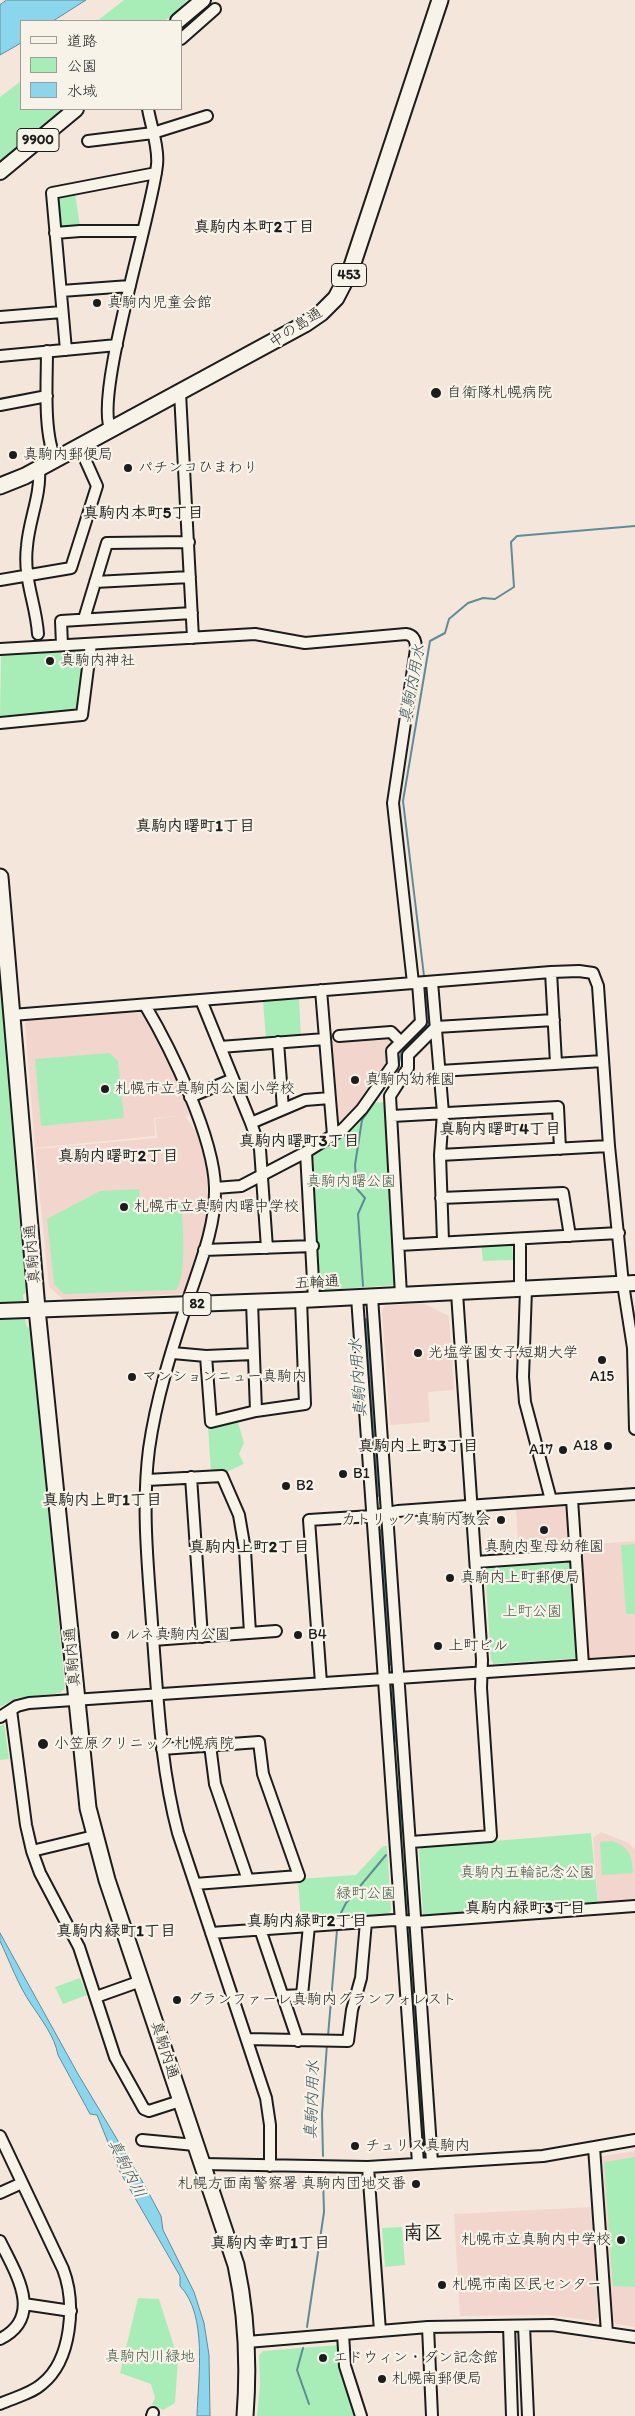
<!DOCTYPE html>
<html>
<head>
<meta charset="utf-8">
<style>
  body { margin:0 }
  #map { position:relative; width:635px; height:2416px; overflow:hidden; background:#f5e6dc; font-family:Itim,"Klee One",sans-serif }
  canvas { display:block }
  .legend { position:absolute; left:20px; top:20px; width:162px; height:90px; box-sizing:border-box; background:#f7f3e8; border:1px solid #9f9d96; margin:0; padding:6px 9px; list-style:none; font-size:15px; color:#1c1c1c }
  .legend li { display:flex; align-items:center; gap:10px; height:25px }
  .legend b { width:25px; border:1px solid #9f9d96 }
</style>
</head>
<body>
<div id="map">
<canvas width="635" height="2416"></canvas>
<ul class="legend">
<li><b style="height:6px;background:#f7f3e8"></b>道路</li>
<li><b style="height:14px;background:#a8edb8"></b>公園</li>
<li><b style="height:14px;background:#8bd6ec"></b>水域</li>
</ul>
</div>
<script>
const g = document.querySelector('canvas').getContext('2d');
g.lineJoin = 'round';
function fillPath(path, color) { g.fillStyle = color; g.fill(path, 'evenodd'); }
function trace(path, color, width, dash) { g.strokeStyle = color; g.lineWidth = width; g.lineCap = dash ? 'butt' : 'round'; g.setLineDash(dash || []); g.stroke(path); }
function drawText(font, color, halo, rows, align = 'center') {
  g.font = font + ' Itim,"Klee One",sans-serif'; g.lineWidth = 4.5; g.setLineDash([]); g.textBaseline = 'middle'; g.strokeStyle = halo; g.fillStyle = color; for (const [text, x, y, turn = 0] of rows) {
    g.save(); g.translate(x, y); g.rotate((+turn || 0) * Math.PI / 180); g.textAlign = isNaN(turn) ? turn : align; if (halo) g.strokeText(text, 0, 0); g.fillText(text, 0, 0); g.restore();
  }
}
const built = new Path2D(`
  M139,1011L142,1013L163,1049L190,1115L185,1116L197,1133L205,1155L208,1198L204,1228L185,1292L181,1294L63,1299L49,1287L35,1149L157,1138L155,1119L176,1116L154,1118L155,1136L35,1148L25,1022L27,1020Z
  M390,1036L394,1042L388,1065L358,1108L342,1125L336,1122L330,1040Z
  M423,1303L449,1316L454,1390L428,1392L430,1422L390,1425L382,1310L384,1306Z
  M566,1505L569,1507L571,1550L569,1553L519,1556L516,1509Z
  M635,1541V1655L588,1658L581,1545Z
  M601,1832L629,1843L635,1850V1901L598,1903L593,1838Z
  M635,2151V2327L616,2324L612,2320L601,2160L603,2156Z
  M592,2207L598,2317L595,2321L549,2315L460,2316L454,2214Z`);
const green = new Path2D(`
  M124,0H188L165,21H97Z
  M21,81V109H62L0,160V97Z
  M75,193L80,226L61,228L59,226L58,196Z
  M80,651L85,656L78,709L76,711L0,718L1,655Z
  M0,981L28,1291L23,1295L26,1325L31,1329L65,1688L60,1693L17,1698L0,1707Z
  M299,999L301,1037L266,1039L263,1001Z
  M110,1053L118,1061L124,1118L41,1126L35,1059Z
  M385,1102L396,1285L324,1290L320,1285L311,1154L348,1131L371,1103Z
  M139,1189L141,1208L181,1205C183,1223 187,1277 176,1290L64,1294L54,1284L47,1219L100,1191Z
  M508,1242L512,1246L513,1260L483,1261L481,1243Z
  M237,1419L244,1443L239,1454L244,1464L224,1473H211L208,1426Z
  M383,1528L385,1529L394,1666H388L385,1657L377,1532Z
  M635,1544V1614H626L621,1545Z
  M569,1558L572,1561L579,1658L494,1664L491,1660L485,1567L488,1564Z
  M396,1692L412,1907H403L388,1693Z
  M4,1724L9,1759L0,1760V1726Z
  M591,1833L598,1903L423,1916L419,1851L422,1847Z
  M612,1841C630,1847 632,1856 633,1873L602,1875L600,1842Z
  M383,1846H387L391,1910L388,1914L301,1920L298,1879L356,1875Z
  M407,1925L411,1926L426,2150L421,2151Z
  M80,1978L87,1995L63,2004L55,1987Z
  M635,2157V2287L613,2286L604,2162Z
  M402,2227L405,2265L385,2267L382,2228Z
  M138,2298L159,2299L178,2359L175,2403L163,2410L152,2404L155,2398L151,2384L120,2373Z
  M340,2345L342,2367L355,2416H257L260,2385L259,2355L263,2351Z`);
const water = new Path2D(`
  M7,0H86L53,21H21V43L0,55V5Z
  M0,1933L78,2074L145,2186L161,2216L163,2230L194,2292L204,2323L209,2355L210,2416H197C198,2378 208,2315 180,2286V2276L120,2172L97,2115L90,2114L58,2055C55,2037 41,2019 31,2004C18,1985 10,1962 0,1941Z`);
const stream = new Path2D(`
  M424,976L403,801L430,641L445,633L449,619L468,603L483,598L495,599L514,587L511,542L517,536L635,526
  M363,1286L358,1214L365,1198L357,1189L355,1165L362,1120L398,1068L401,1053L428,1026L429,1022
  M366,1319L378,1496
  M381,1530L390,1665
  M392,1686L396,1741
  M399,1791L401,1834
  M339,1917L346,1903L386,1855
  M328,2036L337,1930
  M323,2156L322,2114L327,2044
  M307,2327L324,2212L323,2177
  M303,2348L297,2370L309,2404`);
const minor = new Path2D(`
  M181,39L215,9
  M88,141L153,133L207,116
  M55,233L80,231H143
  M61,291L130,286
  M0,317L62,312
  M66,350L52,193L156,173
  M47,351C47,381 43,435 56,460
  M0,356L117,345
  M180,393L193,638
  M0,405L47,396
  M111,431C93,398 152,215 157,165C159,148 151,126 148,109
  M0,580L71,568L97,486L80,448
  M95,582L190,577
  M84,619L107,543L189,542
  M38,634C36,603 23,580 27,546C29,520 41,495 39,470
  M62,645L61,621L192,613
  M0,649L255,634L305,643L406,634C414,635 416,641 416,649L393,803L413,983
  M0,723L82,715L91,644
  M551,972L556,1063
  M432,982L443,1113L440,1155L443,1241
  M321,990L333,1135
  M201,1000L251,1123L260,1149L267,1248
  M145,1005C171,1049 214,1137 215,1188C216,1226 200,1264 188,1300C172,1348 156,1399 149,1449C141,1512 149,1575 153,1638C158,1703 161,1769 178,1833L266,2098L270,2125V2166
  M12,1015L551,972L579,971L593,973L598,986L609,1146L623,1284L633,1348L635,1429
  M339,1036L391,1032L400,1041
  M278,1042L283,1109
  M220,1047L325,1039
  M440,1071L603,1061
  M190,1097L233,1079
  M392,1116L558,1107L560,1149
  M251,1123L305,1100L330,1098
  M306,1152L314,1299
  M440,1155L609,1146
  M215,1188L241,1186L306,1152L343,1129L362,1109L393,1065L392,1051L421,1022L418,983
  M441,1198L563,1193L570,1236
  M399,1245L619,1233
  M204,1250L313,1246
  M526,1289L523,1377L525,1402L551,1500
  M520,1290V1239
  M401,1295L390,1096L408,1068V1055L436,1027L554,1020
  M357,1297L418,2163
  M372,1297L432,2162
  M252,1302L256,1411
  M173,1353L206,1356L211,1422L256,1411L305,1404L301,1300
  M206,1356L253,1354
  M191,1477L202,1637
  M147,1480L222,1476L239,1515L245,1550L250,1633
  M572,1499L583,1665
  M476,1562L576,1555
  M153,1640L276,1631
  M321,1683L309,1520L372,1516L398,1511L635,1494
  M11,1710L26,1825L32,1851L40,1873L79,1947L115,2057L144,2109L149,2111L180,2101
  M0,1717L17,1706L29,1703L635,1662
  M210,1745L215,1784L248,1880
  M162,1749L259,1742L263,1774L299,1876L195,1884
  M411,1842L491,1836L481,1688L482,1660L457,1293
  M32,1851L94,1836
  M260,1929L298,2041
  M211,1933L394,1920L416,1922L635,1906
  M282,1996L302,1995L309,1926
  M96,1997L141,1981
  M247,2039L348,2041L352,2010L361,1978L366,1922
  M0,2136L63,2269C76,2303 72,2360 42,2384C31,2394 13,2398 0,2404
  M142,2140L195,2145
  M594,2147L607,2333
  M202,2164L368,2167L543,2156L635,2140
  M368,2167L380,2331
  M0,2193L22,2183
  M0,2241C15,2272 45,2317 0,2339
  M24,2304L71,2311
  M509,2326L512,2416
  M524,2326L528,2416
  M428,2327L432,2416
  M343,2334L345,2366L361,2416
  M247,2342L428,2327L552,2325L635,2337
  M152,2416L153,2413`);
const major = new Path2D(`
  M178,21L203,0
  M0,172L76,109
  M0,1311L301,1300L635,1283`);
const highway = new Path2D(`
  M0,486L25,476L305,324L321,313L336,298L351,269L440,0
  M0,877L37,1309L88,1808L107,1880L236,2265C247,2316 249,2364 245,2416`);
const markers = [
  [97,303,5,"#1c1c1c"],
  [436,393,6,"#1c1c1c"],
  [13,455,5,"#1c1c1c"],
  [128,468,5,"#1c1c1c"],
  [50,661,5,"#1c1c1c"],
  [355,1080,5,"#1c1c1c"],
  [105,1089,5,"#1c1c1c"],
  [124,1207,5,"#1c1c1c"],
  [418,1353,5,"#1c1c1c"],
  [602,1360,5,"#1c1c1c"],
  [132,1377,5,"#1c1c1c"],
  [608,1446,5,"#1c1c1c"],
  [563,1450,5,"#1c1c1c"],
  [343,1474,5,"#1c1c1c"],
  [286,1486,5,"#1c1c1c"],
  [501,1520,5,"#1c1c1c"],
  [544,1530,5,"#1c1c1c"],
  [450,1578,5,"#1c1c1c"],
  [115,1635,5,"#1c1c1c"],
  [298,1635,5,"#1c1c1c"],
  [438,1646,5,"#1c1c1c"],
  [43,1744,6,"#1c1c1c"],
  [177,2000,5,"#1c1c1c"],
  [355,2146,5,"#1c1c1c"],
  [416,2184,5,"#1c1c1c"],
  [621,2240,5,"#1c1c1c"],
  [442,2285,5,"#1c1c1c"],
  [323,2358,5,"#1c1c1c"],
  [382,2379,5,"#1c1c1c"]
];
const shields = [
  [38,140,42],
  [349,275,35],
  [197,1304,28]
];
const shieldNames = [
  ["9900",38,140],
  ["453",349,275],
  ["82",197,1304]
];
const poiNames = [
  ["真駒内児童会館",107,303],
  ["自衛隊札幌病院",447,393],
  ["真駒内郵便局",23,455],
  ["パチンコひまわり",138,468],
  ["真駒内神社",60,661],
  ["真駒内幼稚園",365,1080],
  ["札幌市立真駒内公園小学校",115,1089],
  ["札幌市立真駒内曙中学校",134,1207],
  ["光塩学園女子短期大学",428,1353],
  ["マンションニュー真駒内",142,1377],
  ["A15",602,1377,"center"],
  ["A18",598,1446,"right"],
  ["A17",553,1450,"right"],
  ["B1",353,1474],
  ["B2",296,1486],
  ["カトリック真駒内教会",491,1520,"right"],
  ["真駒内聖母幼稚園",544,1547,"center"],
  ["真駒内上町郵便局",460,1578],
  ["ルネ真駒内公園",125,1635],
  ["B4",308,1635],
  ["上町ビル",448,1646],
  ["小笠原クリニック札幌病院",54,1744],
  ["グランファーレ真駒内グランフォレスト",187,2000],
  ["チュリス真駒内",365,2146],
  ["札幌方面南警察署 真駒内団地交番",406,2184,"right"],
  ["札幌市立真駒内中学校",611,2240,"right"],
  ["札幌市南区民センター",452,2285],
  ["エドウィン・ダン記念館",333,2358],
  ["札幌南郵便局",392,2379]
];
const streetNames = [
  ["中の島通",296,328,-33],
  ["真駒内通",33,1254,-95],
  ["五輪通",317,1283,-3],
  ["真駒内通",73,1657,-95],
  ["真駒内通",164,2050,72]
];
const parkNames = [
  ["真駒内曙公園",351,1182],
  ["上町公園",532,1612],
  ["真駒内五輪記念公園",527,1873],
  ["緑町公園",366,1894],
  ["真駒内川緑地",150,2357]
];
const neighbourhoodNames = [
  ["真駒内本町2丁目",254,228],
  ["真駒内本町5丁目",143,514],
  ["真駒内曙町1丁目",195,827],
  ["真駒内曙町4丁目",500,1130],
  ["真駒内曙町3丁目",299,1142],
  ["真駒内曙町2丁目",118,1157],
  ["真駒内上町3丁目",418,1447],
  ["真駒内上町1丁目",102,1501],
  ["真駒内上町2丁目",249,1548],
  ["真駒内緑町3丁目",525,1909],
  ["真駒内緑町2丁目",307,1922],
  ["真駒内緑町1丁目",116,1932],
  ["真駒内幸町1丁目",270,2244]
];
const waterNames = [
  ["真駒内用水",413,684,-79],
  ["真駒内用水",359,1378,-94],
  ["真駒内用水",313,2100,-88],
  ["真駒内川",126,2169,63]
];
const districtNames = [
  ["南区",423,2234]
];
fillPath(built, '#f2d6cd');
fillPath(green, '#a8edb8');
fillPath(water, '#8bd6ec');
trace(water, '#5f8c99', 1);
trace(stream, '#5f8c99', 2);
trace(minor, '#1c1c1c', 14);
trace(major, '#1c1c1c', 18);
trace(highway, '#1c1c1c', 19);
trace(minor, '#f7f3e8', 10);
trace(major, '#f7f3e8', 14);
trace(highway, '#f7f3e8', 15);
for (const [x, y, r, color] of markers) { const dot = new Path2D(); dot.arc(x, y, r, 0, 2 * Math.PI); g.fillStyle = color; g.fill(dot); trace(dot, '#f7f3e8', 2); }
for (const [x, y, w] of shields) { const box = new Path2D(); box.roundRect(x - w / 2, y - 11.5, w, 23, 4); g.fillStyle = '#f7f3e8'; g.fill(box); trace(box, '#1c1c1c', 1); }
drawText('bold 14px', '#1c1c1c', null, shieldNames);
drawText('15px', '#1c1c1c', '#f7f3e8', poiNames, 'left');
drawText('15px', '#1c1c1c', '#f7f3e8', streetNames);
drawText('15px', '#465b4b', '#f7f3e8', parkNames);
drawText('bold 16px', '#1c1c1c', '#f7f3e8', neighbourhoodNames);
drawText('italic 16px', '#3d545a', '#f7f3e8', waterNames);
drawText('bold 20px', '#1c1c1c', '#f7f3e8', districtNames);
</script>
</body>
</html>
